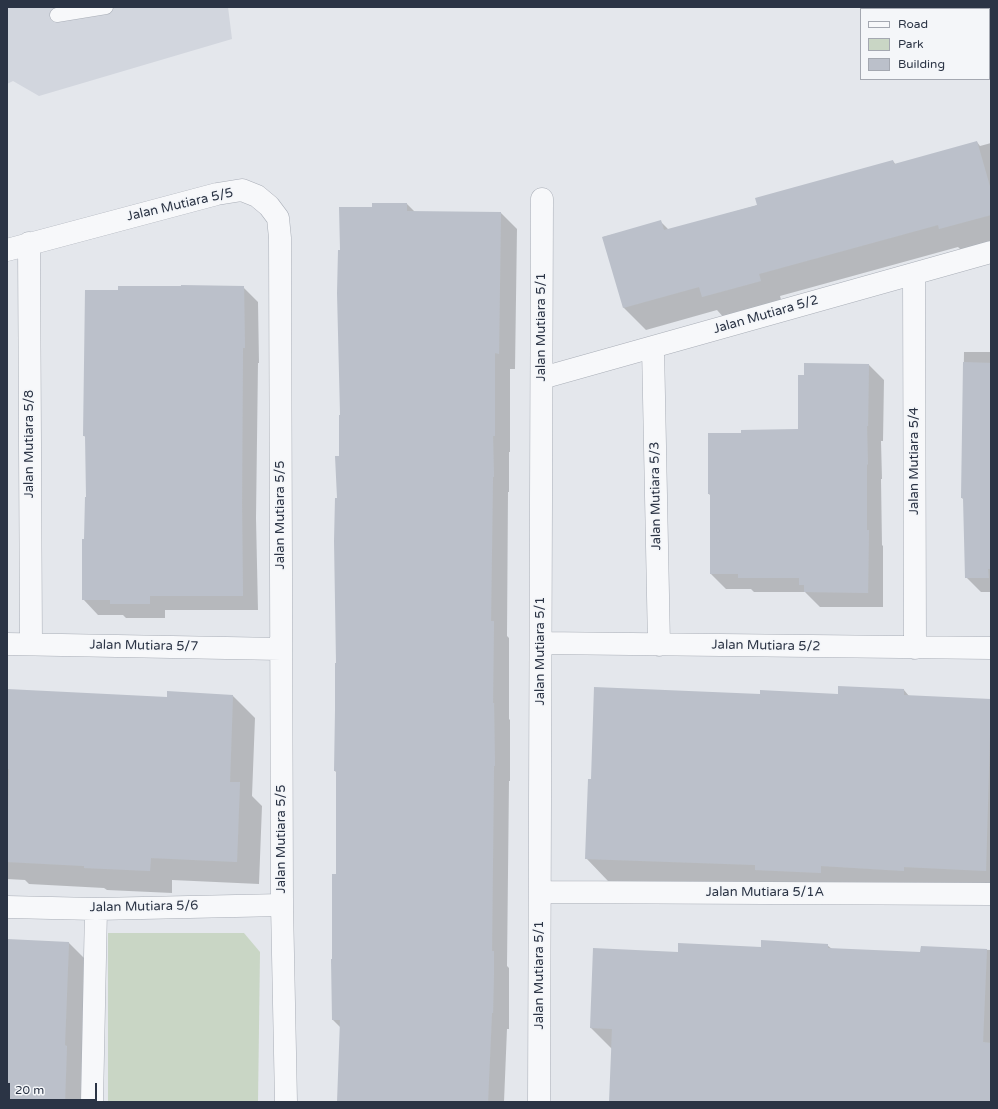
<!DOCTYPE html>
<html>
<head>
<meta charset="utf-8">
<style>
  body { margin:0 }
  #map { position:relative; width:998px; height:1109px; overflow:hidden; background:#e4e7ec; font-family:"Varela Round",sans-serif }
  canvas { display:block }
  .frame { position:absolute; inset:0; border:8px solid #2b3445; pointer-events:none }
  .legend { position:absolute; left:860px; top:8px; width:130px; height:72px; box-sizing:border-box; background:#f4f6f9; border:1px solid #a4a8b1; margin:0; padding:5px 7px; list-style:none; font-size:12px; color:#2b3445 }
  .legend li { display:flex; align-items:center; gap:8px; height:20px }
  .legend b { width:20px; border:1px solid #a4a8b1 }
  .scale { position:absolute; left:8px; top:1083px; width:89px; height:18px; box-sizing:border-box; border:2px solid #2b3445; border-top:0; padding-left:5px; font-size:12px; line-height:14px; white-space:nowrap; color:#2b3445; -webkit-text-stroke:3px #f4f6f9; paint-order:stroke }
</style>
</head>
<body>
<div id="map">
<canvas width="998" height="1109"></canvas>
<div class="frame"></div>
<ul class="legend">
<li><b style="height:5px;background:#f7f8fa"></b>Road</li>
<li><b style="height:11px;background:#c9d6c5"></b>Park</li>
<li><b style="height:11px;background:#bbc0ca"></b>Building</li>
</ul>
<div class="scale">20 m</div>
</div>
<script>
const g = document.querySelector('canvas').getContext('2d');
g.lineJoin = 'round';
function fillPath(path, color) { g.fillStyle = color; g.fill(path, 'evenodd'); }
function trace(path, color, width, dash) { g.strokeStyle = color; g.lineWidth = width; g.lineCap = dash ? 'butt' : 'round'; g.setLineDash(dash || []); g.stroke(path); }
function drawText(font, color, halo, rows, align = 'center') {
  g.font = font + ' "Varela Round",sans-serif'; g.lineWidth = 3.5; g.setLineDash([]); g.textBaseline = 'middle'; g.strokeStyle = halo; g.fillStyle = color; for (const [text, x, y, turn = 0] of rows) {
    g.save(); g.translate(x, y); g.rotate((+turn || 0) * Math.PI / 180); g.textAlign = isNaN(turn) ? turn : align; if (halo) g.strokeText(text, 0, 0); g.fillText(text, 0, 0); g.restore();
  }
}
const built = new Path2D(`
  M7,7H228L232,39L39,96L13,81L7,84Z`);
const green = new Path2D(`
  M108,933H244L260,952L258,1102H108Z`);
const shadow = new Path2D(`
  M977,142L980,146L991,143V243L962,251L958,247L780,296L782,303L725,319L717,310L646,330L624,308L603,237L661,222L669,230L758,205L893,161L896,165Z
  M407,204L415,212L501,213L517,229L515,369H510V452H509V492H508L507,636L509,638V719L510,720V781H509L507,966L509,968V1029H507L504,1102H338L341,1028L333,1020V960L337,875V773L335,771L336,710L341,416V251L373,208Z
  M243,287L258,302L259,363H258L256,518L258,610H165V618H126L123,615H98L83,599L87,498L86,437L84,436Z
  M964,352H991V592H981L966,577L964,500L962,498Z
  M869,365L884,380L883,441H881L882,479H881L882,545L883,546V607H820L805,592H754L751,589H726L711,574V496L709,494L742,434L799,430Z
  M7,690L168,698L233,696L255,718L252,796L262,806L259,884L172,880V893L107,890L104,888L29,884L25,880L7,879Z
  M904,690L909,696L991,700V892L608,881L586,858L592,780L761,695H839Z
  M7,940L69,943L91,965L87,1102H7Z
  M827,945L832,949L921,953L922,947L991,950V1102H610L612,1049L591,1028L679,953Z`);
const building = new Path2D(`
  M977,141L991,190V215L939,229L938,225L759,274L761,281L702,297L699,287L623,308L602,237L661,220L664,230L757,205L755,198L893,160L894,164Z
  M372,203H407V211L501,212L499,354L495,353V436H493L494,477H493L491,621H494L493,703H494L495,766H494L492,951H494V973L493,1013H492L488,1102H337L340,1020H332L331,959H332V874H336V771H334L335,710V663H336L334,541L335,498H337L335,456H339V415H340L337,293L338,250H340L339,207H372Z
  M181,285L244,286L245,348H243L242,502L243,596H150V604H110V600H82V539H84L85,497H86L85,436H83L85,290H118V286H181Z
  M963,362L991,363V569H988L989,578H965L963,498H961Z
  M804,363L869,364L868,426H867L868,465L867,464V530H869L868,593L804,592V585H799V578H738V574H710V494H708V433H741V430L798,429V375H804Z
  M838,686L904,689V695L991,699L986,871L904,867V871L821,866V873L755,870V865L585,859L588,779H591L594,687L760,694V690L838,694Z
  M7,689L167,697V691L233,695L230,782H240L237,862L151,858L150,871L84,868V866L7,862L9,769H7Z
  M7,939L69,942L65,1045L67,1046L65,1102H7Z
  M761,940L828,944V948L920,952L921,946L987,949L983,1042L991,1043V1102H609L612,1029L590,1028L593,948L678,952V943L761,947Z`);
const lane = new Path2D(`
  M57,15L106,7`);
const street = new Path2D(`
  M29,243L31,644
  M7,250L217,194L242,190L257,196L269,206L278,218L280,238L282,905L286,1102
  M914,274L915,648
  M653,347L659,645
  M542,378L991,252
  M541,643L991,648
  M7,644L281,649
  M540,892L991,894
  M7,907L96,909L282,905
  M92,1102L96,909
  M539,1102L542,199`);
const streetNames = [
  ["Jalan Mutiara 5/5",180,205,-13],
  ["Jalan Mutiara 5/2",766,315,-16],
  ["Jalan Mutiara 5/1",542,327,-90],
  ["Jalan Mutiara 5/8",30,444,-90],
  ["Jalan Mutiara 5/4",915,461,-90],
  ["Jalan Mutiara 5/3",656,496,-91],
  ["Jalan Mutiara 5/5",281,515,-90],
  ["Jalan Mutiara 5/7",144,646,1],
  ["Jalan Mutiara 5/2",766,646,1],
  ["Jalan Mutiara 5/1",541,651,-90],
  ["Jalan Mutiara 5/5",282,839,-90],
  ["Jalan Mutiara 5/1A",765,893],
  ["Jalan Mutiara 5/6",144,907,-1],
  ["Jalan Mutiara 5/1",540,975,-90]
];
fillPath(built, '#d2d6de');
fillPath(green, '#c9d6c5');
fillPath(shadow, '#0003');
fillPath(building, '#bbc0ca');
trace(lane, '#a9aeb7', 15);
trace(street, '#a9aeb7', 23);
trace(lane, '#f7f8fa', 14);
trace(street, '#f7f8fa', 22);
drawText('13px', '#2b3445', '#f4f6f9', streetNames);
</script>
</body>
</html>
